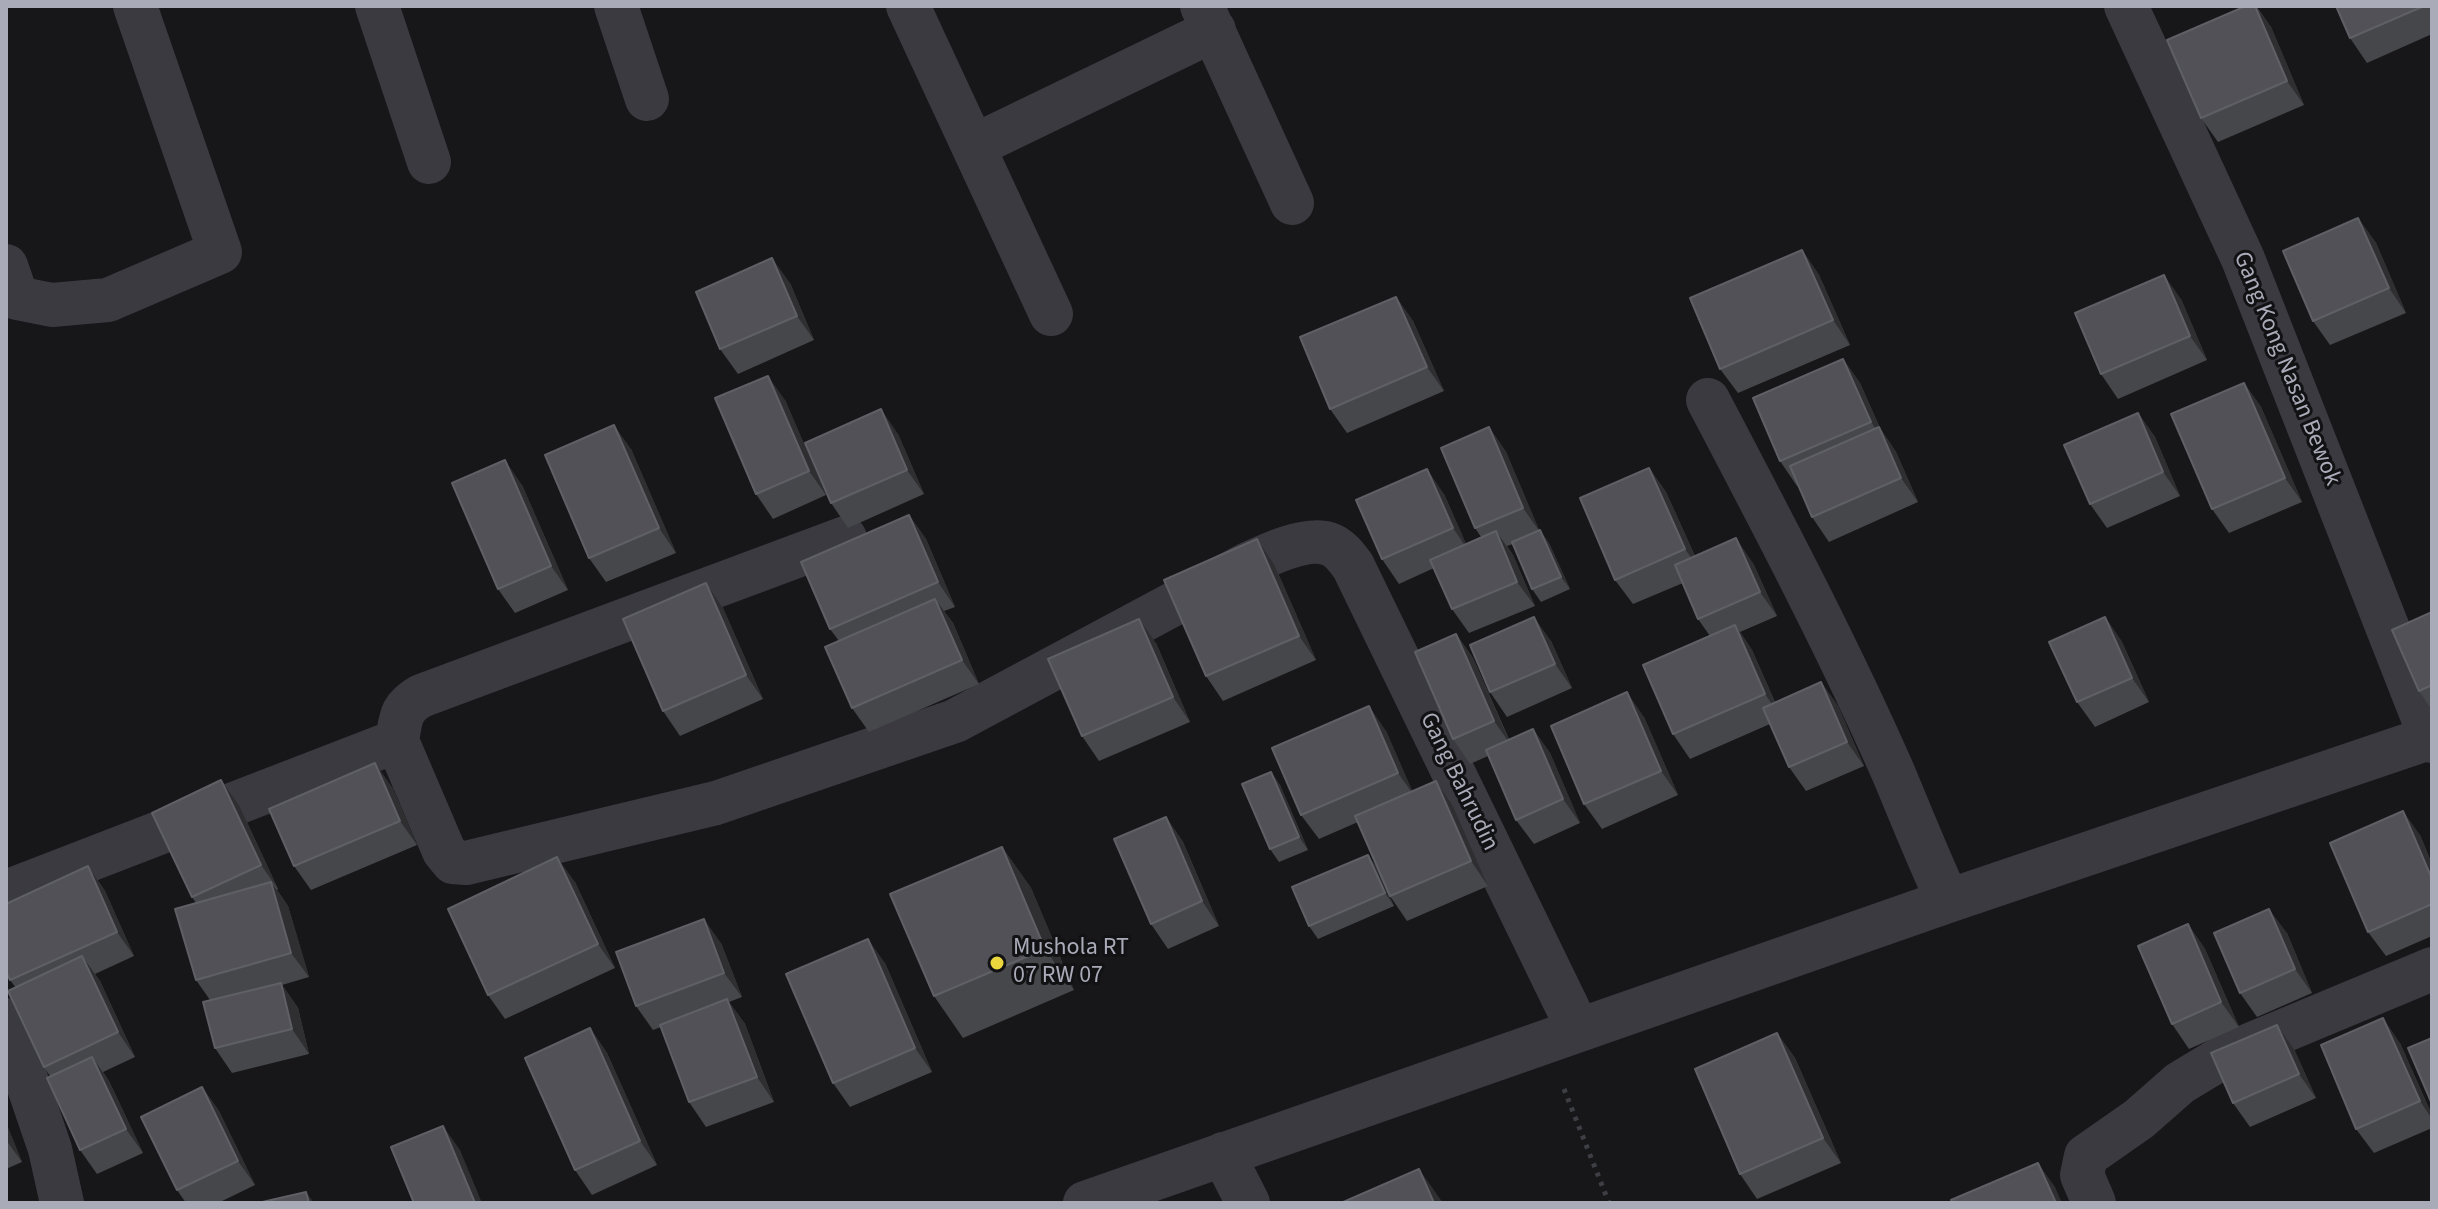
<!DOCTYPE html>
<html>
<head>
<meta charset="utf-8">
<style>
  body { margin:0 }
  #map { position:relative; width:2438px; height:1209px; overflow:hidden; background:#171719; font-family:"Source Sans 3",sans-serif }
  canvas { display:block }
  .frame { position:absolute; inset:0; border:8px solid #aaabb8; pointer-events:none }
</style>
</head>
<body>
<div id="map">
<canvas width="2438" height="1209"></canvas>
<div class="frame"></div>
</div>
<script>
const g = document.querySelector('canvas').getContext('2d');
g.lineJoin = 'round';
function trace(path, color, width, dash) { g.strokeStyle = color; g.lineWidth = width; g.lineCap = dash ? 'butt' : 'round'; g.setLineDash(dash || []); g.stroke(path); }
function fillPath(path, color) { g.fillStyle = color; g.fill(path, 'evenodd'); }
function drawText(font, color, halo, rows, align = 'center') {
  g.font = font + ' "Source Sans 3",sans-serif'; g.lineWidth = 6; g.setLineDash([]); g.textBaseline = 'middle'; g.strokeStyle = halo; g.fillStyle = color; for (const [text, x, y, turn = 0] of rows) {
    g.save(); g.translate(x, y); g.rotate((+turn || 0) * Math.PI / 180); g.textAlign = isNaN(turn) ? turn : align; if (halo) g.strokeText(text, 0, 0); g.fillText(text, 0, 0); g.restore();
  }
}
const path = new Path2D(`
  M1564,1089L1609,1203`);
const minor = new Path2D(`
  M377,6L429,162
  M616,6L647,99
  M908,6L1051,314
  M1202,6L1292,203
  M2126,6L2243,259L2432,741
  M974,146L1214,30
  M6,266L17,298L52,305L108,300L220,252L135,6
  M1708,400C1772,522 1837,645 1893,772C1911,815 1928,858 1948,901
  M397,741L444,851L453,862L466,863L716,803L955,721L1248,564C1267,555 1307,536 1329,544C1339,547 1347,558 1353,566L1578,1029
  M6,892L397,741C401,718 400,708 421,696L845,538
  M6,1020L50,1149L62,1203
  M1223,1154L1248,1203
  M1085,1203L1948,901L2432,737
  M2094,1203L2082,1175L2086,1156L2139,1119L2180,1083L2228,1054L2432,969`);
const wall = new Path2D(`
  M2246,6H2256L2271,27L2304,105L2218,142L2201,118Z
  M2336,6H2432V34L2367,63L2350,38Z
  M2358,218L2376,243L2406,313L2330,345L2313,321Z
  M1802,250L1819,275L1850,345L1738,393L1720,369Z
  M790,283L814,340L738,374L720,349Z
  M1396,297L1413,321L1444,391L1347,433L1330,409Z
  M2181,299L2207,360L2118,399L2101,374Z
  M1843,359L1860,383L1880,428L1896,452L1918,502L1829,542L1812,517L1799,485L1797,486L1780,461Z
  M2244,383L2261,407L2302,502L2229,533L2212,509Z
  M785,400L826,495L773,519L756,494Z
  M2138,413L2155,437L2180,496L2107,528L2090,504Z
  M1489,427L1506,452L1539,530L1549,543L1570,589L1541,602L1532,589L1513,544L1507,546L1513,555L1535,606L1469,633L1452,609L1434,568L1399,584L1382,559L1444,494L1466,544L1481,537L1475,528Z
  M898,434L924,494L848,528L831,503Z
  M631,449L676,553L606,582L589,558Z
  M1649,468L1666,492L1695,556L1753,563L1777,616L1740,632L1752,650L1775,702L1821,682L1838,706L1864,766L1806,791L1789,767L1770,724L1690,759L1673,734L1710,636L1698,619L1683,583L1633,604L1615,580Z
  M522,485L568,590L515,613L498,589Z
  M909,515L926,539L955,607L944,611L953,623L979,684L869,732L852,708L839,641L830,629Z
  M1257,539L1274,564L1316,660L1223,701L1206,676Z
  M706,583L723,608L763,699L680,736L663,711Z
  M2432,612V710L2419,691Z
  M2105,617L2122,642L2149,702L2095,727L2077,702Z
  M1456,634L1473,658L1509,739L1533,729L1550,753L1580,823L1534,844L1516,820L1488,756L1470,764L1453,739Z
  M1551,641L1572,688L1507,717L1490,692Z
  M1156,643L1190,722L1099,761L1082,736Z
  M1644,717L1678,795L1602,829L1584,804Z
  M1386,731L1412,791L1436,781L1453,806L1488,886L1407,921L1390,896L1358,822L1319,839L1301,815Z
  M1271,772L1280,785L1308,850L1279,862L1270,849Z
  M221,780L239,805L278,889L277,890L288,906L309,977L282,985L298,1008L309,1054L232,1073L215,1048L210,1000L196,980V903L192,897Z
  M392,787L417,845L311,890L294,866Z
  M1166,817L1183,842L1219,926L1168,949L1151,924Z
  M2420,835L2432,864V936L2386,956L2368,932Z
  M1002,847L1031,888L1074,990L963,1038L934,996Z
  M1368,855L1377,868L1394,906L1318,939L1309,926Z
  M88,866L105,891L134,956L95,974L100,981L135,1057L103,1072L109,1081L143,1153L97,1174L80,1150L50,1076L44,1067L16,988L10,980Z
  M575,882L615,968L505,1019L488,995Z
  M2188,924L2205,949L2239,1027L2189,1049L2172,1024Z
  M2287,933L2312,993L2257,1017L2240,993Z
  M721,943L742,997L729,1002L745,1024L774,1102L706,1127L689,1102L661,1027L653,1030L636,1006Z
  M885,963L932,1072L850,1107L833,1083Z
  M2277,1025L2294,1049L2316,1098L2250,1127L2233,1103Z
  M590,1028L607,1053L657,1165L592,1195L575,1170Z
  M1777,1033L1795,1058L1841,1163L1757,1199L1740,1174Z
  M2400,1043L2432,1115V1128L2374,1153L2356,1129Z
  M202,1087L219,1111L255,1185L218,1203H186L177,1190Z
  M6,1123L22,1162L6,1169Z`);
const shadedWall = new Path2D(`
  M2255,6L2271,27L2304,105L2287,81Z
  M2358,218L2376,243L2406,313L2389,288Z
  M1802,250L1819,275L1850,345L1833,320Z
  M772,258L790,283L814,340L797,316Z
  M2164,275L2181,299L2207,360L2190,336Z
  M1396,297L1413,321L1444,391L1427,367Z
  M1843,359L1860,383L1880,428L1896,452L1918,502L1901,478L1887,445L1871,422Z
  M768,376L785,400L826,495L809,471Z
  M2244,383L2261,407L2302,502L2285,478Z
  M881,409L898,434L924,494L907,470Z
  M2138,413L2155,437L2180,496L2163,472Z
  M614,425L631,449L676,553L659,528Z
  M1489,427L1506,452L1540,532L1523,508Z
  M505,460L522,485L568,590L551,566Z
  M1649,468L1666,492L1703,574L1685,549Z
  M1427,469L1444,494L1470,553L1453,528Z
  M909,515L926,539L955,607L938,582Z
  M1540,530L1549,543L1570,589L1561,577Z
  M1496,531L1513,555L1535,606L1517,582Z
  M1736,538L1753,563L1777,616L1760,592Z
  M1257,539L1274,564L1316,660L1299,636Z
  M706,583L723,608L763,699L746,675Z
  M935,599L953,623L979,684L962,660Z
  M1534,617L1551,641L1572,688L1555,664Z
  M2105,617L2122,642L2149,702L2132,678Z
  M1139,619L1156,643L1190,722L1173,697Z
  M1735,625L1752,650L1782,719L1765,694Z
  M1456,634L1473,658L1511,745L1494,721Z
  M1821,682L1838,706L1864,766L1847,742Z
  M1627,692L1644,717L1678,795L1661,771Z
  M1369,706L1386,731L1415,797L1398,773Z
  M1533,729L1550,753L1580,823L1563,799Z
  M375,763L392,787L417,845L400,821Z
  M1271,772L1280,785L1308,850L1299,837Z
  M221,780L239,805L278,889L261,865Z
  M1436,781L1453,806L1488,886L1471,861Z
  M2403,811L2420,835L2432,864V879Z
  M1166,817L1183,842L1219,926L1202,901Z
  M1002,847L1031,888L1074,990L1045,949Z
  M1368,855L1377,868L1394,906L1385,893Z
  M557,857L575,882L615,968L598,944Z
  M88,866L105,891L134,956L117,932Z
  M271,882L288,906L309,977L291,953Z
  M2269,909L2287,933L2312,993L2295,969Z
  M704,919L721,943L742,997L724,973Z
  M2188,924L2205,949L2239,1027L2221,1002Z
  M868,939L885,963L932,1072L915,1048Z
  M82,956L100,981L135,1057L118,1032Z
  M281,983L298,1008L309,1054L292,1029Z
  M727,999L745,1024L774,1102L757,1077Z
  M2383,1018L2400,1043L2432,1115V1119L2420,1101Z
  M2277,1025L2294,1049L2316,1098L2299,1074Z
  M590,1028L607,1053L657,1165L640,1141Z
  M1777,1033L1795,1058L1841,1163L1823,1138Z
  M92,1057L109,1081L143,1153L126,1129Z
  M202,1087L219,1111L255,1185L238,1161Z
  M6,1123L22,1162L6,1140Z
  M443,1126L460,1150L482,1203H475Z
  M2038,1163L2055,1187L2062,1203H2056Z
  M1419,1169L1443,1203H1434Z
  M306,1192L314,1203H309Z`);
const building = new Path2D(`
  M2246,6H2255L2287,81L2201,118L2167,40Z
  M2336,6H2424L2350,38Z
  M2358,218L2389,288L2313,321L2283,251Z
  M1802,250L1833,320L1720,369L1690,298Z
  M772,258L797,316L720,349L696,292Z
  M2164,275L2190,336L2101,374L2075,313Z
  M1396,297L1427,367L1330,409L1300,337Z
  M1843,359L1871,422L1780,461L1753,398Z
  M768,376L809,471L756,494L715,398Z
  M2244,383L2285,478L2212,509L2171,414Z
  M881,409L907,470L831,503L805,443Z
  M2138,413L2163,472L2090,504L2064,445Z
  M614,425L659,528L589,558L545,455Z
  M1489,427L1523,508L1475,528L1441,448Z
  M1879,427L1901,478L1812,517L1790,466Z
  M505,460L551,566L498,589L452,483Z
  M1649,468L1685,549L1615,580L1580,498Z
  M1427,469L1453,528L1382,559L1356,500Z
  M909,515L938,582L830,629L801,562Z
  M1540,530L1561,577L1532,589L1512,542Z
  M1496,531L1517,582L1452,609L1430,560Z
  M1736,538L1760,592L1698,619L1675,565Z
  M1257,539L1299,636L1206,676L1164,580Z
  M706,583L746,675L663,711L623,619Z
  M935,599L962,660L852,708L825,647Z
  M2432,612V685L2419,691L2392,630Z
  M1534,617L1555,664L1490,692L1470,645Z
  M2105,617L2132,678L2077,702L2049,642Z
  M1139,619L1173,697L1082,736L1048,659Z
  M1735,625L1765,694L1673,734L1643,665Z
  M1456,634L1494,721L1453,739L1415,652Z
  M1821,682L1847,742L1789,767L1763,708Z
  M1627,692L1661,771L1584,804L1551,726Z
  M1369,706L1398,773L1301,815L1272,748Z
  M1533,729L1563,799L1516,820L1486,750Z
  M375,763L400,821L294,866L269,809Z
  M1271,772L1299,837L1270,849L1242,784Z
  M221,780L261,865L192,897L152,813Z
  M1436,781L1471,861L1390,896L1355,816Z
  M2403,811L2432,879V904L2368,932L2330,843Z
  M1166,817L1202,901L1151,924L1114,839Z
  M1002,847L1045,949L934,996L890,894Z
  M1368,855L1385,893L1309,926L1292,887Z
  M557,857L598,944L488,995L448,909Z
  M88,866L117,932L10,980L6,971V904Z
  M271,882L291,953L196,980L175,909Z
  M2269,909L2295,969L2240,993L2214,933Z
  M704,919L724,973L636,1006L616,952Z
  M2188,924L2221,1002L2172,1024L2138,946Z
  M868,939L915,1048L833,1083L786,974Z
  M82,956L118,1032L44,1067L8,991Z
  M281,983L292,1029L215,1048L203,1002Z
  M727,999L757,1077L689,1102L660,1025Z
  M2383,1018L2420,1101L2356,1129L2321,1045Z
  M2277,1025L2299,1074L2233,1103L2211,1053Z
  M590,1028L640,1141L575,1170L525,1058Z
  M1777,1033L1823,1138L1740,1174L1695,1069Z
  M2432,1038V1104L2408,1048Z
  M92,1057L126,1129L80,1150L47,1078Z
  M202,1087L238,1161L177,1190L141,1117Z
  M443,1126L475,1203H414L391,1147Z
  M2038,1163L2056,1203H1952L1951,1200Z
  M1419,1169L1434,1203H1341Z
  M306,1192L309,1203H258Z`);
const markers = [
  [997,963,8,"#ebd73d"]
];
const streetNames = [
  ["Gang Kong Nasan Bewok",2286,369,68],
  ["Gang Bahrudin",1458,782,64]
];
const poiNames = [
  ["Mushola RT",1013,949],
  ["07 RW 07",1013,977]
];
trace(path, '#3e3f45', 5, [4, 6]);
trace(minor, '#3a3a40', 44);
fillPath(wall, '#46474b');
fillPath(shadedWall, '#2f2f32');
fillPath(building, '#515157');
trace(building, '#5f5f66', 2);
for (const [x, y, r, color] of markers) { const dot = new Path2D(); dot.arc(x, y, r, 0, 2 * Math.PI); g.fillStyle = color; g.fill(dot); trace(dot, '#121214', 3); }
drawText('24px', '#aaabb8', '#121214', streetNames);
drawText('24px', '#aaabb8', '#121214', poiNames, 'left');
</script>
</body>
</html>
